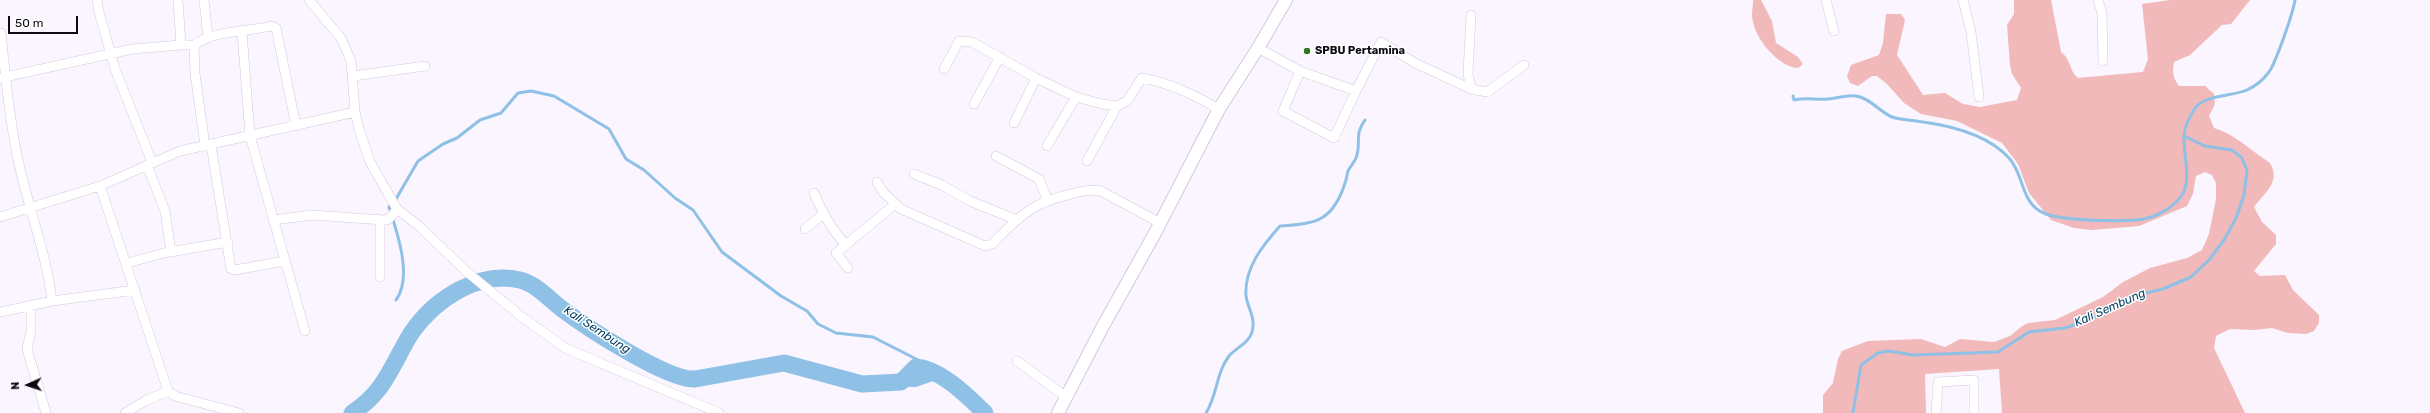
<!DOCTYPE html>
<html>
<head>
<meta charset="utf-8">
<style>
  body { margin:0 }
  #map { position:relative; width:2430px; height:413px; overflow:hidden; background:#faf5fe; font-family:Rubik,sans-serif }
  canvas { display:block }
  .north { position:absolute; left:8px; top:365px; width:40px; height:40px; -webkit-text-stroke:3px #fff; paint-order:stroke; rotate:267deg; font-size:11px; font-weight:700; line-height:16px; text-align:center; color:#0e0a11 }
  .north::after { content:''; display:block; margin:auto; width:14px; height:18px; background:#0e0a11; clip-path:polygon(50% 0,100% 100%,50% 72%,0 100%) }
  .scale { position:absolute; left:8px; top:16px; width:70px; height:18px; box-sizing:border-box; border:2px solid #0e0a11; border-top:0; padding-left:5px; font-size:12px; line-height:14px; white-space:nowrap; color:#0e0a11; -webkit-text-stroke:3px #fff; paint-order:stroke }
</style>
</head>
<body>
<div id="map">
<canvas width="2430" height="413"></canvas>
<div class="north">N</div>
<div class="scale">50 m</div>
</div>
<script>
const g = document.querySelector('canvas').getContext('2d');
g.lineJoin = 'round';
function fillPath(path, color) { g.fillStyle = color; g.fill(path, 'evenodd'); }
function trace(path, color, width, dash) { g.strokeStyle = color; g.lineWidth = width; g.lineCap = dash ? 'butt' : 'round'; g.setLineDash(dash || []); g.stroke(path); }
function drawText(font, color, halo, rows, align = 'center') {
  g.font = font + ' Rubik,sans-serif'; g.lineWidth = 3; g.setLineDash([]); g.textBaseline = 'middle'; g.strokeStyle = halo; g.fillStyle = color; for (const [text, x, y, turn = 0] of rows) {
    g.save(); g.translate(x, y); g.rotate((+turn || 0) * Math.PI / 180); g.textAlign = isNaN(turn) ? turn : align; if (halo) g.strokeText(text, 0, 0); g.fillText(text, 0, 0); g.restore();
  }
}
const green = new Path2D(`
  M1753,0H1761L1772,21L1776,43L1798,57L1803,64L1798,68C1779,67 1757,41 1753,22C1751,15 1753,7 1753,0Z
  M2014,0H2051L2061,52C2071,59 2069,71 2078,78L2143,72L2148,59L2142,4L2170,0H2250L2231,24L2222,25L2190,55L2174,62C2172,72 2173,78 2179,86H2205L2214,94L2215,104L2209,116L2214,128C2235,134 2251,151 2270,163C2281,182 2265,192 2254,207L2262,222L2276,235V244L2254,271L2260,276L2285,275L2293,290L2319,315V323L2314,331L2306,334L2288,333L2272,328L2255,330L2230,329L2216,336L2214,348L2245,413H2002L1999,369L1925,374L1926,413H1823V395L1833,383L1838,359L1842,351L1868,341L1921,339L1945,347L1960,339L1994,342L2010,336L2021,327L2028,323L2055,320L2103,297L2123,282L2150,268L2187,258L2202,250L2209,234L2216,199V183L2212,175L2205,172L2196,176L2193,194L2187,206L2139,226L2092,230L2074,228L2051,220L2029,193L2018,164L2002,143L1957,121L1921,114L1904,103L1887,84L1877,76H1872L1858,86L1850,83L1847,76L1851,65L1879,55L1883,43L1886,14H1901L1905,20L1897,55L1923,95L1945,93L1963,104L1980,107L2017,100L2021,88L2012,74L2010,65L2007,25L2014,14Z`);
const stream = new Path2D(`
  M1793,96L1794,100C1806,97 1816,100 1828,99C1838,98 1846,95 1856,96C1870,98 1880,112 1892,117C1901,120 1914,120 1923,122C1952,126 1988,135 2009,158C2025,175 2020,205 2046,214C2066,221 2123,222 2144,219C2158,216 2174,207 2182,195C2192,179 2183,154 2184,137C2184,126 2190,117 2195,108C2204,95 2234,96 2247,90C2256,86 2263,80 2269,72C2276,62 2293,13 2295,0
  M396,300C413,277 397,232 389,207L396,199L418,161L443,144L457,138L480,120L501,113L518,93L531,91L554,96L609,129L626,159L644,170L675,198L693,210L722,252L781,296L807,311L818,324L836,333L873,337L924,363L925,368
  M1206,413C1217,396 1216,373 1229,356C1236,348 1249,343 1252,332C1256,318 1248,309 1246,296C1244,268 1263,245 1280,226C1318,224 1334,220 1346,180C1347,177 1347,174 1348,171C1350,166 1356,161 1357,155C1361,140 1354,136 1365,120
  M1853,413L1861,365L1878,353L1889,351L1913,355L1998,352L2029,332L2065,328L2090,319L2133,296L2163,289L2191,277L2209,260L2224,240L2236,218L2244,195L2247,170L2242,158L2232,150L2205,146L2184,136`);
const canal = new Path2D(`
  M901,382H915L935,375`);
const river = new Path2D(`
  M352,413C387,390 391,365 412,332C435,299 479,270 520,280C536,284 549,299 562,309C586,327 668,381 695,379L784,363L862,384L901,382L916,367C941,369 967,396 985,413`);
const minor = new Path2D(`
  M97,0L99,12L115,69L152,162
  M178,0L181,45H194L195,73L205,146
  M204,0L208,38
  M309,0L341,38L351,61L355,112L359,129L370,162L397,209L419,226L467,272L522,317L565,348L719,413
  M1826,0L1834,31
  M1963,0L1971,32L1979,97
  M2098,0L2102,13L2103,61
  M242,32L250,136L305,331
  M194,45C215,30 247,32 271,26L276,28L296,126
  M1258,48L1300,71L1356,91L1381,42L1415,63L1471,89L1468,74L1471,15
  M944,69L959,41L972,42L1036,78L1076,97L1102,104L1117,106L1127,101L1142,78C1170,83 1194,95 1219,109
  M1300,71L1283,111L1334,138L1356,91
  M353,76L425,66
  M0,78L132,49L181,45
  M1471,89L1487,92L1524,65
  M974,104L1000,57
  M1014,123L1036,78
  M211,145L231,269L235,270L284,261
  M1047,146L1076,97
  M996,156L1039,179L1047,199
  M1087,161L1117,106
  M147,165L165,211L171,252
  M914,174L942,185L970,201L1017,220
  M877,182L883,192L901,209L985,246L992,244C1020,216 1031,203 1071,194C1081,191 1090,189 1101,191L1160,223
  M100,186L168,391L175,396L239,413
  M814,193C822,212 831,229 845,244
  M0,217L100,186L180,151L355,112
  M273,220L312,215L384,220L389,219L397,209
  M805,229L823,214
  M127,263L164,253L228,242
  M848,268L836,253L894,205
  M380,277V220
  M52,301L135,290
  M31,305V331L27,349L46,413
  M0,312L52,301C47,257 31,215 21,173C10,127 6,80 1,33
  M1017,361L1065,396
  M125,413L145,401L168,391
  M1936,413L1938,382L1974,380V413`);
const major = new Path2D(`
  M1058,413L1103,326L1155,233L1219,109L1258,48L1286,0`);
const markers = [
  [1307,51,4,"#2e771c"]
];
const poiNames = [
  ["SPBU Pertamina",1315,51]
];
const waterNames = [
  ["Kali Sembung",2110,308,-24],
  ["Kali Sembung",597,330,33]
];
fillPath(green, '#f1b9b9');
trace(stream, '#8fc0e6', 3);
trace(canal, '#8fc0e6', 10);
trace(river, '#8fc0e6', 17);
trace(minor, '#d4c8dd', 10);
trace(major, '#d4c8dd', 14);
trace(minor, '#fff', 9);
trace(major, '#fff', 12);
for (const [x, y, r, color] of markers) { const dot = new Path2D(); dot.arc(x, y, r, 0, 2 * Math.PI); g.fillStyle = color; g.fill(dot); trace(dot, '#fff', 1.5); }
drawText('bold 11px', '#0e0a11', '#fff', poiNames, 'left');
drawText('italic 12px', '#074368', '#fff', waterNames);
</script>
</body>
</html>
